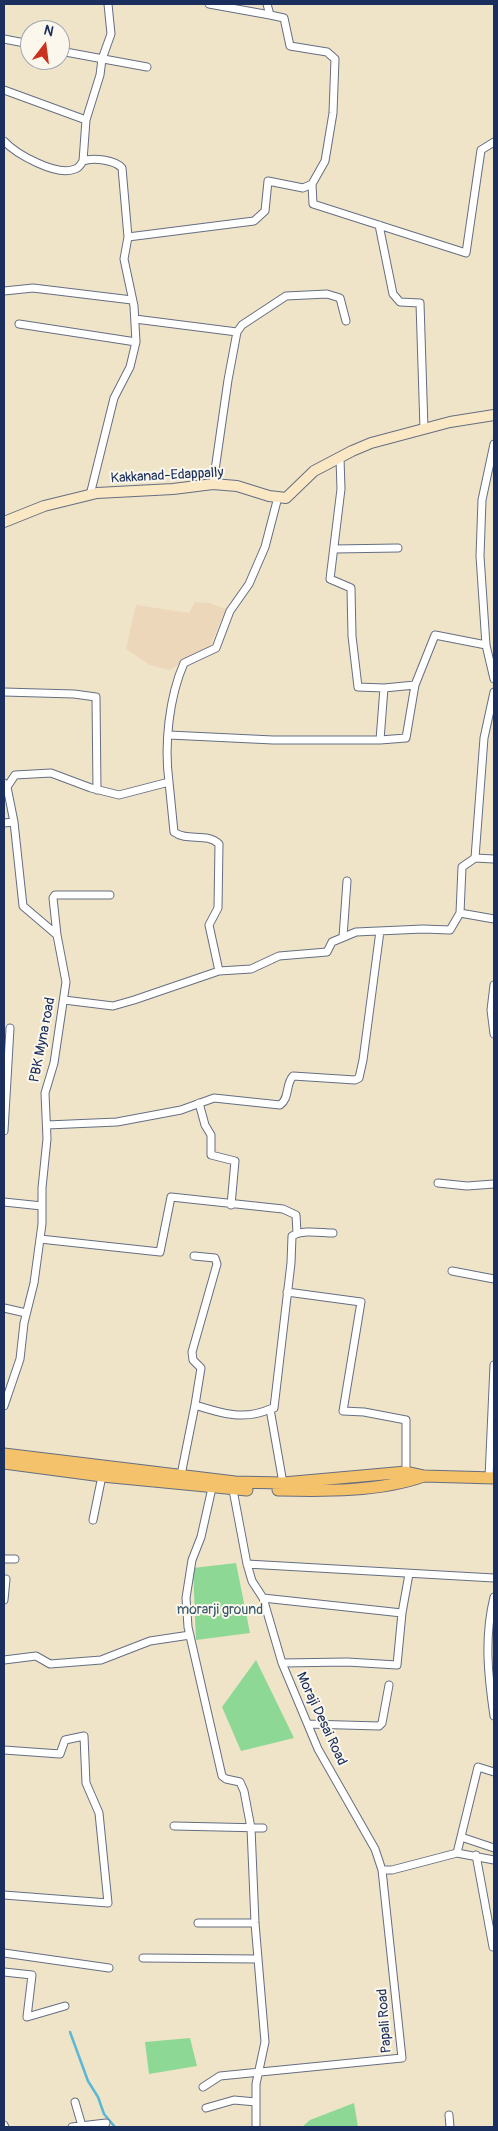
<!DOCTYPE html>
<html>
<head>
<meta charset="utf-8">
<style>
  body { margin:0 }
  #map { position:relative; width:498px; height:2131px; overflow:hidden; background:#efe4c7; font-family:Pangolin,sans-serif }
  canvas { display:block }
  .frame { position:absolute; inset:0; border:5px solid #1b2f5e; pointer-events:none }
  .north { position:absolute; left:20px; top:20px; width:50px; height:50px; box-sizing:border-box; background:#fbf7ec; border:1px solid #a1a7b3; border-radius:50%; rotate:15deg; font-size:14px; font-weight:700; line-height:20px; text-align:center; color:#1b2f5e }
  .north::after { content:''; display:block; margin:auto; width:18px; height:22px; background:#c8321e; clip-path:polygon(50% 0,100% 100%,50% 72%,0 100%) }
</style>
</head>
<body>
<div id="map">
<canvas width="498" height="2131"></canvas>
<div class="frame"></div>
<div class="north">N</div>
</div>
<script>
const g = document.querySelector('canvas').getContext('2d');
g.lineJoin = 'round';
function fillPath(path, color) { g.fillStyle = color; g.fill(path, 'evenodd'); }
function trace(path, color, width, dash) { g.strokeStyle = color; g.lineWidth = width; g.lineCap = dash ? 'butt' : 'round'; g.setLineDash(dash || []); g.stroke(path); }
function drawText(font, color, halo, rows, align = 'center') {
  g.font = font + ' Pangolin,sans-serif'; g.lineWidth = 4; g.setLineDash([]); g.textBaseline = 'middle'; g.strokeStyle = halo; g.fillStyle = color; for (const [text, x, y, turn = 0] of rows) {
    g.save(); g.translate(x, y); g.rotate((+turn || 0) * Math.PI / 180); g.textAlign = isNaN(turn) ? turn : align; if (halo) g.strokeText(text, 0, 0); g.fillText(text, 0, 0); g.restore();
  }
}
const built = new Path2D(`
  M195,602L209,603L226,609L209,648L169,670L150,665L126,649L136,605L189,613Z`);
const green = new Path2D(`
  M236,1563L250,1633L196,1640L193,1568Z
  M256,1660L294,1738L241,1751L222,1707Z
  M190,2038L197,2066L149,2074L145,2042Z
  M354,2103L358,2127H302L310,2120Z`);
const stream = new Path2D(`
  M70,2032L88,2081L98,2097L104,2114L115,2127`);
const street = new Path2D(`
  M209,4L270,15
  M267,4L270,15L284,18L290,46L327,52L335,59L333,113L325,161L312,184
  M4,39L30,44
  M60,51L147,67
  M4,90L86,120L100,75L102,59L111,34L108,4
  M4,141C16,154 57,177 75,169C79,168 81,164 83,161C93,157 115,160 122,168L128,237L124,259L134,306L136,342L130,367L114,398L90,495
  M83,161L86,120
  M379,225L393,294L400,302L420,303L424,429
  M128,237L254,221L265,211L268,181L303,188L312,184L313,204L466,253L481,150L494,142
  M4,291L33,288L132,300
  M135,319L237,332
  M19,324L136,342
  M494,444L482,500L480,556L486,645L494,679
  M340,458L341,489L330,579L351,588L352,636L358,687L384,688
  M213,484L228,380L237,332L242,325L286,296L327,294L340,298L346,321
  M334,549L398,548
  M4,692L74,694L96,697L97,790
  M169,735L273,740H380L384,688L415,685L435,635L486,645
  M380,740L406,738L415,685
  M169,782L174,832C187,842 207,832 219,844L218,908L209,925L219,971
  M4,783L7,787L14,822L23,906L57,935L66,982L54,1063L45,1093L47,1139L42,1188V1224L34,1283L24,1323L20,1359L4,1406
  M7,787L15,775L51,773L91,788L119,795L169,782C164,745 169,697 184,663L216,648L230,611L249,584L265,547L278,497
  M4,823L14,822
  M475,858L484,738L494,692
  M460,913L462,867L475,858L494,859
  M57,935L53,898L55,895H110
  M343,937L347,881
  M494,985L491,1010L494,1034
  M64,1000L113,1006L134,1000L219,971L251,969L279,956L327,952L332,942L356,932L423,929L450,930L460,913L494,919
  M199,1103L205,1125L211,1135V1155L235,1161L231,1205
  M47,1125L117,1122L181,1110L214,1098L280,1105C290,1098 285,1085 293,1076L355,1080L359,1078L363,1060L380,931
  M4,1131L10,1028
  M438,1183L467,1186L494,1184
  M4,1202L42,1206
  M40,1239L160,1252L171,1197L283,1209L296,1215L297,1233
  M194,1256L215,1258L217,1264L192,1352L193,1360L201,1368L195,1405C220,1413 244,1421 270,1409
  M452,1271L494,1279
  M287,1292L361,1302L343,1411L364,1412L406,1420V1472
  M4,1308L26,1313
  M181,1475L195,1405
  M489,1478L494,1365
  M283,1483L270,1409L274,1408L291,1263L292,1236C303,1229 321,1233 333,1233
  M212,1488L201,1537L192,1560L186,1598L188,1627L222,1776L226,1779L240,1782L244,1791L251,1828L255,1923L265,2042L256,2084V2127
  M233,1490L247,1564L252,1581L263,1598L282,1663L318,1749L375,1849L382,1870H392L457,1853L494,1860
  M93,1520L102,1476
  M4,1559H15
  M247,1564L494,1578
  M494,1597C484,1637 488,1676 494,1716
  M263,1598L402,1613L409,1574
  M4,1600L6,1579
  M4,1660L36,1656L50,1664L101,1660L150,1641L190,1635
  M282,1663L347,1662L397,1665L402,1613
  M308,1724L379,1726L382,1723L389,1685
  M4,1750L60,1754L65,1740L84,1736L86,1783L99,1813L108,1903L4,1895
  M174,1826L263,1828
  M461,1837L494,1848
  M457,1853L478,1767L494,1772
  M476,1855L493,1947
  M198,1923H255
  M4,1953L109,1968
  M143,1958L258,1959
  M4,1972L32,1975L27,2017L65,2006
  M203,2087L220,2076L402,2058L382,1870
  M75,2102L82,2126
  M206,2108L234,2100L256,2102
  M449,2115L450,2127
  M4,2125L5,2127
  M72,2127L106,2123`);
const secondary = new Path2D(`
  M4,522L44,506L97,493L173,489L213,484L237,486L269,496L286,498L314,471L352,451L371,443L450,422L494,415`);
const primary = new Path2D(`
  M4,1454L235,1482L283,1483L406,1472L424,1476L494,1478
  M4,1463L102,1476L247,1490
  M278,1490C325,1491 379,1492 424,1476`);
const streetNames = [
  ["Kakkanad-Edappally",167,476,-3],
  ["PBK Myna road",43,1040,-79],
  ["Moraji Desai Road",321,1719,65],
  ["Papali Road",385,2021,-94]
];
const parkNames = [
  ["morarji ground",220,1610]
];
fillPath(built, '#ecd7ba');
fillPath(green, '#8dd895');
trace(stream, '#58b8d6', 2.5);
trace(street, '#656e83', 9);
trace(secondary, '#656e83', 12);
trace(primary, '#656e83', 13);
trace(street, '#fff', 7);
trace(secondary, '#fae7c3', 10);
trace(primary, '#f3c26a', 11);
drawText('14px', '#1b2f5e', '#fbf7ec', streetNames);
drawText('14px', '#38596c', '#fbf7ec', parkNames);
</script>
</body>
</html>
